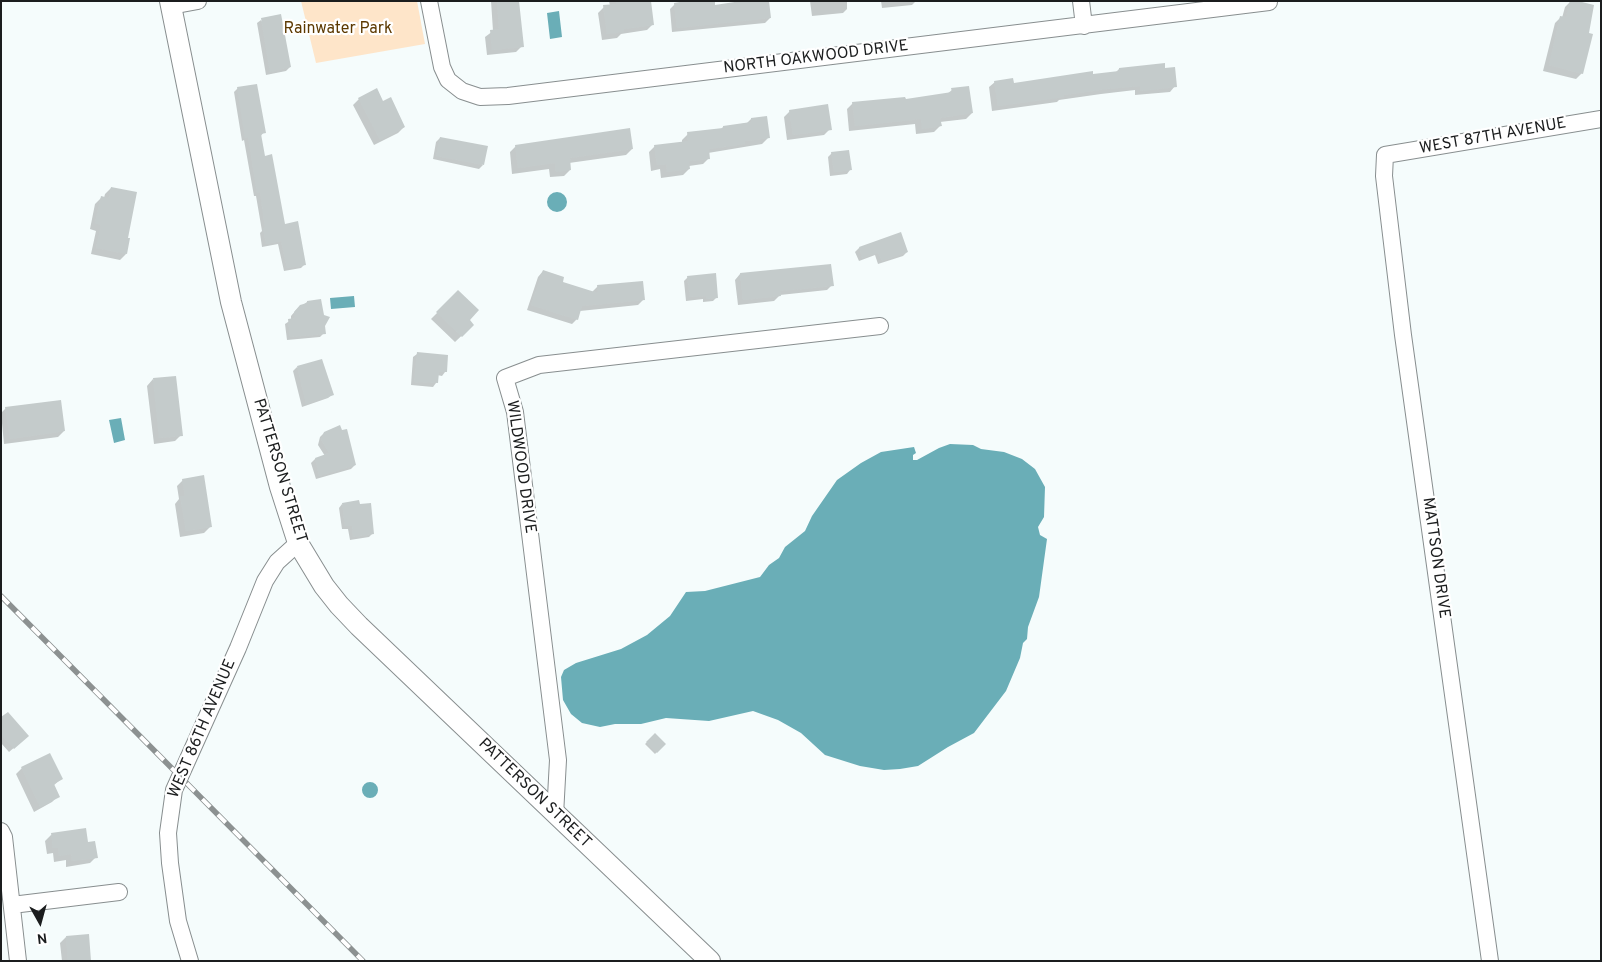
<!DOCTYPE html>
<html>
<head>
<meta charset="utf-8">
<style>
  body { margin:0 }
  #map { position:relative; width:1602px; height:962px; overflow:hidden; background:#f5fcfc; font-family:Overpass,sans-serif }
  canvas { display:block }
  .frame { position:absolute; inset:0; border:2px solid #1b1d1e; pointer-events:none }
  .north { position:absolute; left:15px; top:897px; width:50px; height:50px; -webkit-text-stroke:4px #fff; paint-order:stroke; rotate:173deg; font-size:14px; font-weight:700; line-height:20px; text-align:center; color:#1b1d1e }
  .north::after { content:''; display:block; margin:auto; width:18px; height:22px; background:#1b1d1e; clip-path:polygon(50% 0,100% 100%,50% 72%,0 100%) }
</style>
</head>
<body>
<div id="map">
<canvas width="1602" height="962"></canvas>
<div class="frame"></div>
<div class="north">N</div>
</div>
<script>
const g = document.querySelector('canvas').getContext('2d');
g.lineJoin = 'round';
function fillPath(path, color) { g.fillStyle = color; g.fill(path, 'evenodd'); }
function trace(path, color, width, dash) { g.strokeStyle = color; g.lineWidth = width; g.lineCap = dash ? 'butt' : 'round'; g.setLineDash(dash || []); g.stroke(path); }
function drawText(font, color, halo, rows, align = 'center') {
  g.font = font + ' Overpass,sans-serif'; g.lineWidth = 4.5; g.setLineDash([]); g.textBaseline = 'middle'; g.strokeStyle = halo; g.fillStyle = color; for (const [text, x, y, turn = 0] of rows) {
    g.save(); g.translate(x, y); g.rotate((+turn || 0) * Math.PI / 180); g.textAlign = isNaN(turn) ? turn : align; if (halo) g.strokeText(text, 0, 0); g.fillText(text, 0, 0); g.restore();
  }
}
const green = new Path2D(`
  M301,1H417L425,44L316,63Z`);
const water = new Path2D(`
  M559,11L562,37L550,39L547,13Z
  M547 202a10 10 0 1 1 20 0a10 10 0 1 1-20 0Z
  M354,296L355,307L331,309L330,298Z
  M121,418L125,440L114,443L109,420Z
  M950,444L973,445L981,449L1004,452L1022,459L1035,469L1045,487L1044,517L1038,527L1040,535L1047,539L1039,597L1028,627L1027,639L1023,643L1020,658L1006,691L974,733L948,747L918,766L900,769L884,770L860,766L825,755L801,733L778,720L753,711L709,721L666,718L641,724H615L600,727L582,723L571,714L563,700L561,677L564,670L576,663L621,649L647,635L670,616L686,592L705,591L760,577L769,565L779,558L785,547L805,531L812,516L837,480L861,463L881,452L914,447L916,453L913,455V460H917L939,448Z
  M362 790a8 8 0 1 1 16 0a8 8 0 1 1-16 0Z`);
const shadow = new Path2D(`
  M491,1H518L522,46L516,52L487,55L485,37L493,31Z
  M609,1H636L653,24L647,30L621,34L617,38L602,40L598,13L604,7L610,6Z
  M810,1H847V9L843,13L812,16Z
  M881,1H916L912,5L882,8Z
  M1571,1L1587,34L1582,73L1576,79L1543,71L1555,23L1561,17L1562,18L1565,7Z
  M675,4L714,6L770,18L765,23L672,32L670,9Z
  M261,20L290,67L286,71L266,75L257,23Z
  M1119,69H1164L1175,86L1170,92L1135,95V90L1101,94L1059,100L1057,102L992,111L989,87L995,82L1013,85L1116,72Z
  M238,88L264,132L260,137L264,158L284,225L305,264L301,268L284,271L278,244L262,247L260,233L262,231L256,196H254L244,140L242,141L234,92Z
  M952,90L972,113L966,119L940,122V126L934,132L916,134L915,124L849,131L847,109L853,103L905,100L947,94Z
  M359,99L404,127L398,133L374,145L353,105Z
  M790,111L830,129L824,135L787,140L784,117Z
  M751,119L768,138L762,144L708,153L709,158L703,164L689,166V169L683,175L661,178L660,169L651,171L649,152L655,146L682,143V140L688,134L720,130L723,127L747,123Z
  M440,138L483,165L479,169L433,159L436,142Z
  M516,146L632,149L626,155L569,163L570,170L564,176L550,177L549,169L512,174L510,152Z
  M832,153L850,170L847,174L830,176L828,157Z
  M111,188L126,239V254L120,260L91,254L96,231L90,229L95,204L101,198H104L105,194Z
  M900,234L907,252L903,256L878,264L875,255L859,261L855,252L859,248Z
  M830,265L832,285L827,290L780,295L774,301L738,305L735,280L740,274Z
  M543,271L561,282L592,292L598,286L644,299L638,305L580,311L577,319L572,324L527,310L538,277Z
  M688,277L717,297L713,301L703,302V299L686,301L684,281Z
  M458,292L468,320L473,325L455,342L431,319Z
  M307,302L322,317L324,333L320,337L287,340L285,324L291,320V316L296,310Z
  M417,354L445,372L442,376L437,375L436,383L433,387L411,385L413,357Z
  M297,367L332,395L328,398L302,407L293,371Z
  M153,379L181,435L175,441L154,444L147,386Z
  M6,408L64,431L58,437L4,444L1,413Z
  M324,433L355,465L351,469L316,479L311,463L315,459L325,456L318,445L320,437Z
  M183,480L210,527L204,533L180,537L175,504L179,499L177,486Z
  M342,504L373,533L369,537L350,540L348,529H342L339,508Z
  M1,719L23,740L9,752L1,743Z
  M655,735L664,744L655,754L645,744Z
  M22,768L61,779L53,786L58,796L52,802L34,812L16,774Z
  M51,835L87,844L96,857L90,863L66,867V860L54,862L53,853L47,854L45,841Z
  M66,937L90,961H62L60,943Z`);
const building = new Path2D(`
  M497,1H519L524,47L492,50L490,30L499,29Z
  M616,1H651L654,25L624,29V32L607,34L603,5L616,4Z
  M685,1H715V5L741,1H769L771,18L677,28L674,3Z
  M1570,1H1578L1594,5L1589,33L1593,34L1583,74L1549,65L1560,16L1566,17Z
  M281,14L291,67L270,72L261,18Z
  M1165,63V68L1175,67L1177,87L1140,91V86L1107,89L1064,95V97L998,106L994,81L1013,78L1014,83L1093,71V74L1119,71V68Z
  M257,84L266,133L261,134L265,156L272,154L285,224L298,221L306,265L287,268L281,241L266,244L263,228H265L260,192L257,193L248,137L245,138L237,87Z
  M969,86L973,113L940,118L942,126L922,129L921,119L855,126L852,102L905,97L906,99L952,92L951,88Z
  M377,88L383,101L391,97L405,127L380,140L358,98Z
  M828,104L832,130L793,135L789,110Z
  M767,116L770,138L745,141V144L709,149L710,159L689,161L690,169L667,172L666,164L657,165L654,145L688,141L687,132L723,128V126L751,122V118Z
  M630,128L633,149L570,158L571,170L556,172L555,163L518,168L515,145Z
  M440,137L488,146L484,165L436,156Z
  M849,150L852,170L834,172L831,152Z
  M111,187L137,192L128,238H130L127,254L96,248L101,225L95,223L101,196L109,198Z
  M901,232L908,252L882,261L878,253L862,258L859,247Z
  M831,264L834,286L780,291L781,296L743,300L740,273Z
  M543,270L564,277L563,282L598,293L597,285L643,281L645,300L582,306L578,320L531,305Z
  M716,273L718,298L707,299L706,296L690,297L687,276Z
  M458,290L479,310L470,320L474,325L462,337L436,312Z
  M321,299L324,315L330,317L325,326L326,334L290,337L288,319L295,318L294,312L300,305L307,303V301Z
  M417,352L448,355L447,372H439L438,383L414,382Z
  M322,359L334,395L306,404L297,366Z
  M176,376L183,436L159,438L153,378Z
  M61,400L65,431L10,439L5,407Z
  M340,425L342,430L347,429L356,465L319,476L315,458L329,453L321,440L324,432Z
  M204,475L212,527L186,531L180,496H185L182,479Z
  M359,500L360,504L371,503L374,534L353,537L352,526H345L342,503Z
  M8,712L29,736L14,749L1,735V717Z
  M655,733L666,744L657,753L646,742Z
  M50,753L63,779L54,784L60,797L40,807L21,767Z
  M86,828L88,842L95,841L98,858L72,861L71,854L59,856L58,848H53L51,833Z
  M89,934L91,961H68L66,936Z`);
const minor = new Path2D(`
  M429,1L442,67L448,80L462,91L480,97L508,96L1269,2
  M1081,1L1084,26
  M171,6L198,1
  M555,815L558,760L515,412L505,378L539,365L880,326
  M1,831L4,837L18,961
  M12,905L119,892
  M190,961L178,921L170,863L168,833L174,790L238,648L265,581L277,562L298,543
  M1490,961L1403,335L1384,176L1385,155L1601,119`);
const tertiary = new Path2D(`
  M170,1L231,302L280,487L298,543L324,586L339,605L359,626L710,961`);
const rail = new Path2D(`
  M1,596L363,961`);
const parkNames = [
  ["Rainwater Park",338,30]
];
const streetNames = [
  ["NORTH OAKWOOD DRIVE",816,58,-7],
  ["WEST 87TH AVENUE",1493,137,-10],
  ["WILDWOOD DRIVE",520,467,82],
  ["PATTERSON STREET",279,471,73],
  ["MATTSON DRIVE",1435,558,82],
  ["WEST 86TH AVENUE",203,729,-67],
  ["PATTERSON STREET",534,794,44]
];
fillPath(green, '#fee5c9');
fillPath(water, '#6aaeb7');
fillPath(shadow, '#0003');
fillPath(building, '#c4cbcb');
trace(minor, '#888e8f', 18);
trace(tertiary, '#888e8f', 22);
trace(minor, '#fff', 16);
trace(tertiary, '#fff', 20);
trace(rail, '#8c9191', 5.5);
trace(rail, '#fff', 4, [11]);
drawText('16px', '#5c3901', '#fff', parkNames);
drawText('16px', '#1b1d1e', '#fff', streetNames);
</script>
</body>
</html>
